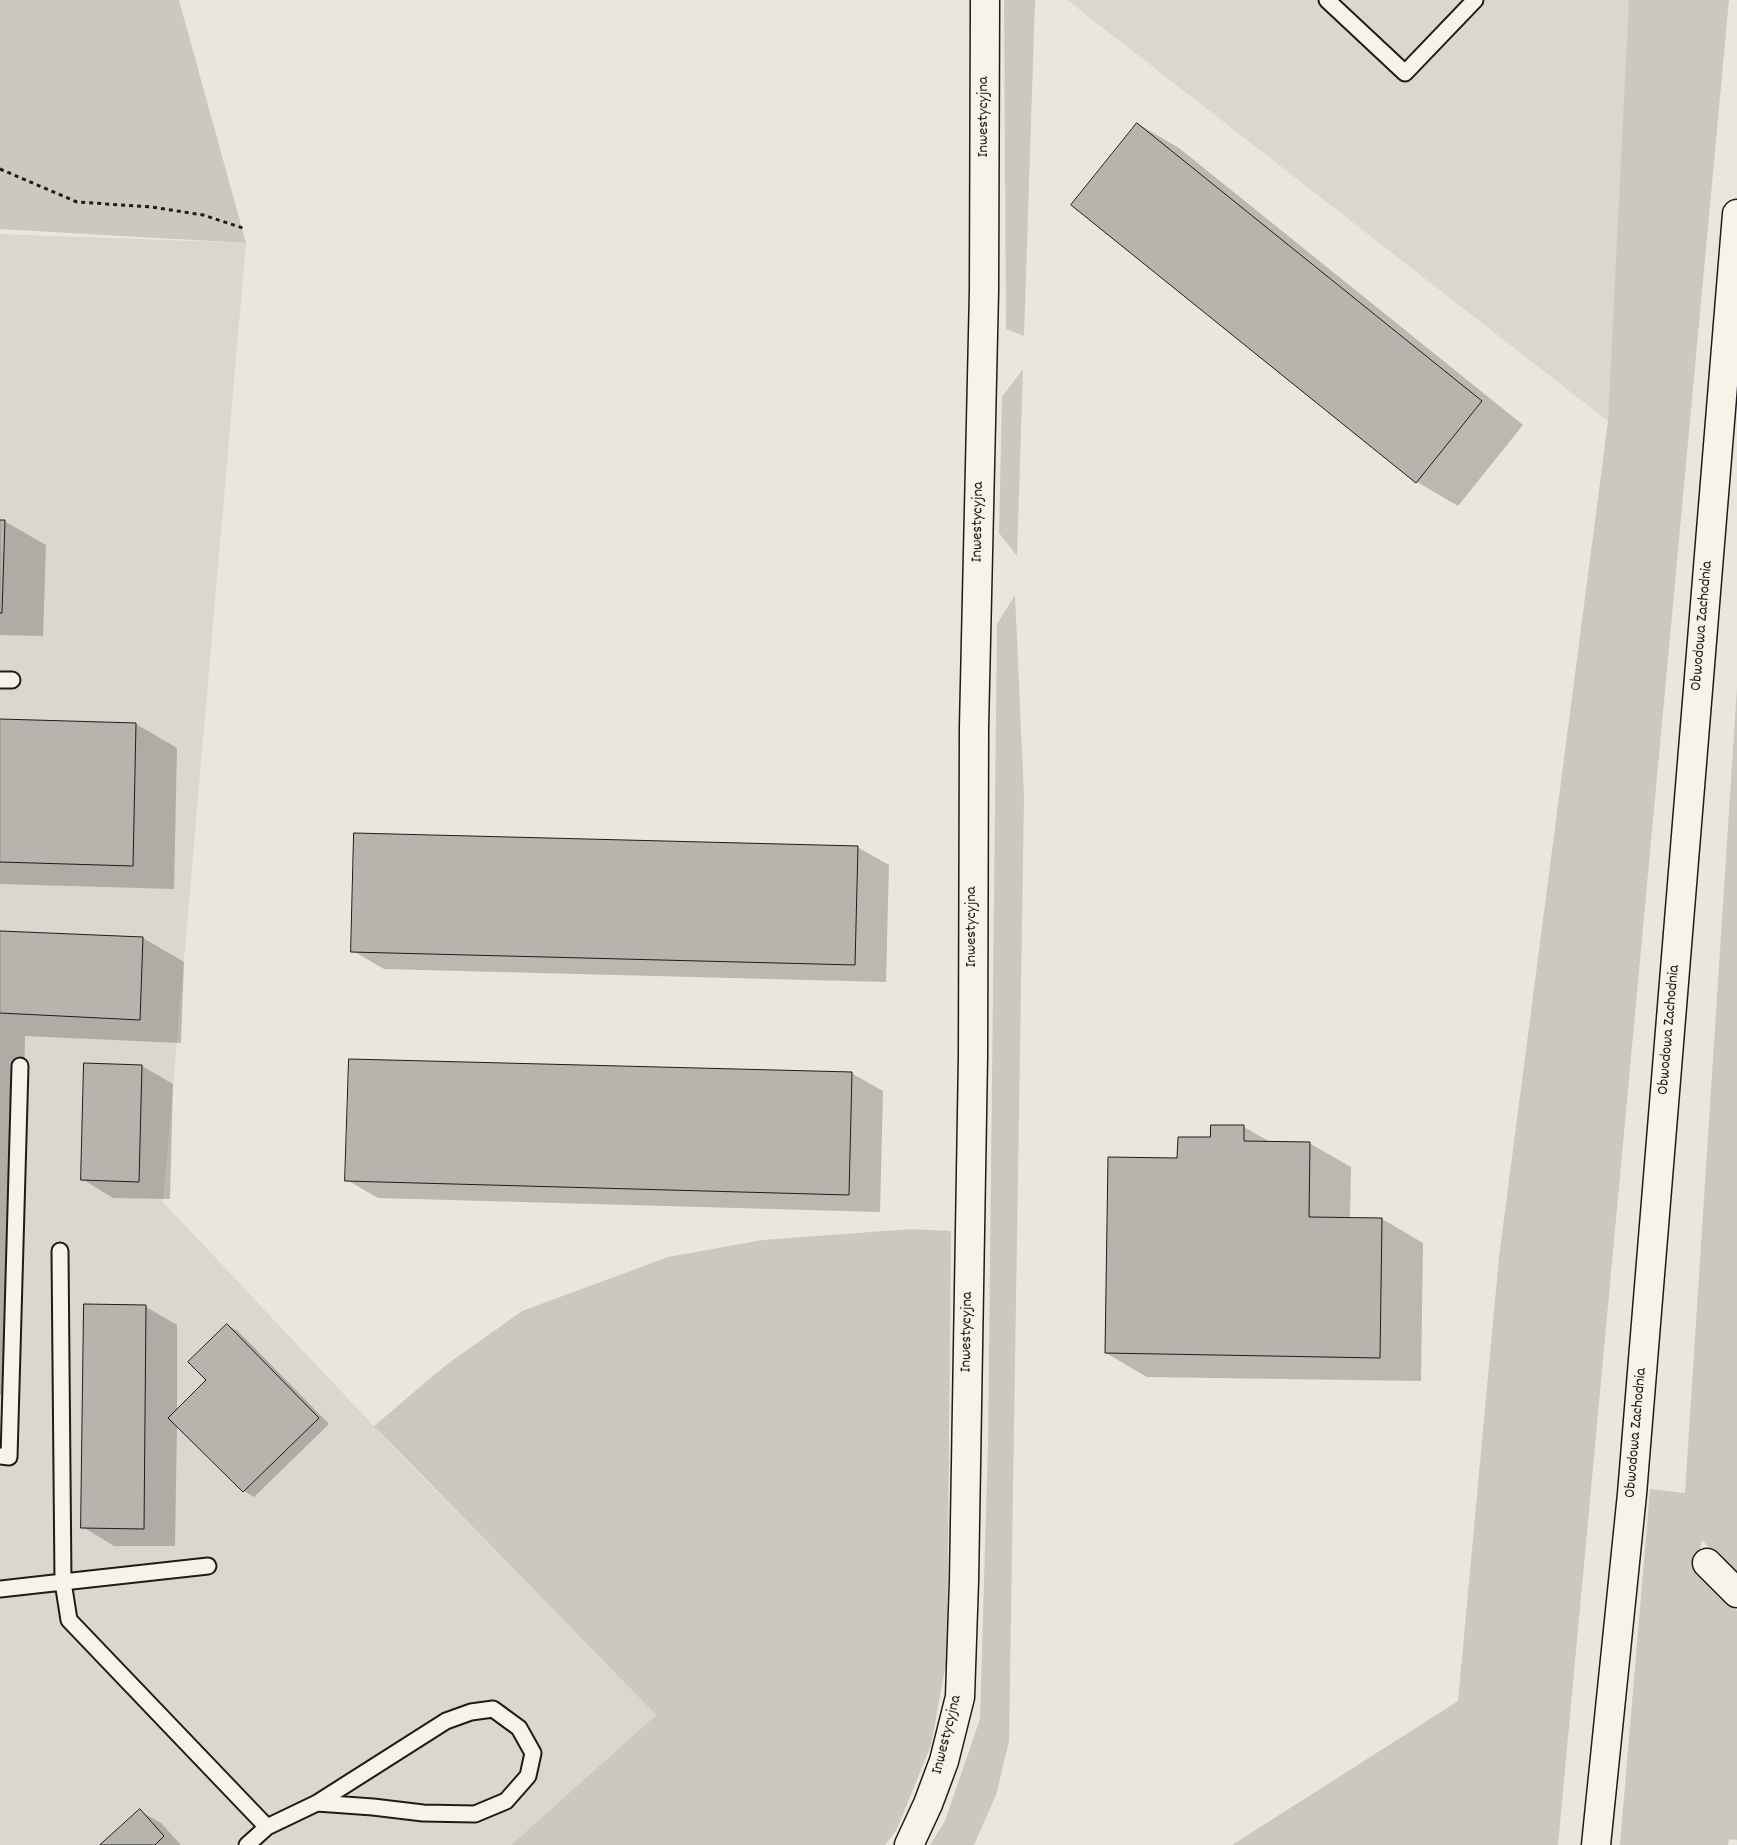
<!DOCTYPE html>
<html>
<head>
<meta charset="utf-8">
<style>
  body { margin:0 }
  canvas { display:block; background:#eae6dc }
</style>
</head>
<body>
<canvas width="1737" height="1845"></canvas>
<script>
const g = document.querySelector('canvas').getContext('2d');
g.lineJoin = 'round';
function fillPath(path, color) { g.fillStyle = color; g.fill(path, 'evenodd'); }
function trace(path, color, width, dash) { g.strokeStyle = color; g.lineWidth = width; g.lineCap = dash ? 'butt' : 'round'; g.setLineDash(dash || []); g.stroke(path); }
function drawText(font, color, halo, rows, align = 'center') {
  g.font = font + ' Dekko,sans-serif'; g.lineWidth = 5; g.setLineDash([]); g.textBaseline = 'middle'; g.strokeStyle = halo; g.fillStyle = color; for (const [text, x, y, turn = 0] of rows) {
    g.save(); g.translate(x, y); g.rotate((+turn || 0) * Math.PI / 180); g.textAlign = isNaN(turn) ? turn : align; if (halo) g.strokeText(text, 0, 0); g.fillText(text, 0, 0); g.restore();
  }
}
const built = new Path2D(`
  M1067,0H1633L1608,421Z
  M0,234L246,243L163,1202L401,1455L656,1715L511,1845H0Z`);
const green = new Path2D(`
  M0,0H179L246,243L0,229Z
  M1004,0H1035L1024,336L1006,329Z
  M1629,0H1729L1558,1845H1232L1458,1701L1499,1257L1608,421Z
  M1023,369L1017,556L999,533L1002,397Z
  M1015,595L1024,797L1009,1741L996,1795L974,1845H930L945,1821L980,1719L988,1444L997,624Z
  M1737,687V1575L1702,1540L1699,1553L1702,1576L1737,1611V1840L1729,1839L1728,1845H1620L1650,1489L1685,1493Z
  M911,1229L951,1231L947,1658L931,1745L897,1829L885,1845H511L656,1715L374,1426L446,1365L522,1311L668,1257L763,1240Z`);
const shadow = new Path2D(`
  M1138,124L1179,148L1523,425L1458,506L1417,482L1073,205Z
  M0,521H4L46,545L43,636L0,635Z
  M0,720L136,724L177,748L174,889L0,884Z
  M857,847L889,865L886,982L384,969L353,951Z
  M0,932L143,938L184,962L181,1043L25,1036L17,1395H0Z
  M142,1066L173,1084L170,1199L113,1198L82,1179Z
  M851,1073L883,1091L880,1212L378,1198L347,1180Z
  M1212,1126L1244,1127L1272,1143H1309L1351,1167L1350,1219H1382L1423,1243L1421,1381L1147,1377L1106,1353L1179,1160L1212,1139Z
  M85,1306L146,1307L177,1325V1411L208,1380L227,1325L238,1331L329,1424L254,1497L244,1491L177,1424L175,1546H114L83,1527Z
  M140,1811L161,1823L181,1845H102Z`);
const building = new Path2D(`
  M1137,123L1482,401L1416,483L1071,205Z
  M0,520H5L2,613H0Z
  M0,719L136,723L133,866L0,862Z
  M354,833L858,846L855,965L351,952Z
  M0,931L143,937L140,1020L0,1013Z
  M349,1059L852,1072L849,1195L345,1181Z
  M84,1063L142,1065L139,1182L81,1180Z
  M1211,1125H1244V1141L1310,1142L1309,1217L1382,1218L1380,1358L1105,1353L1108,1157L1177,1158L1178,1137H1210Z
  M84,1304L146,1305L144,1529L81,1528Z
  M227,1324L319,1418L243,1492L168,1418L206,1380L188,1362Z
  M140,1809L164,1836L155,1845H100Z`);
const path = new Path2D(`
  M0,169L77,202L152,207L203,215L243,228`);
const service = new Path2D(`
  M1327,0L1405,73L1475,0
  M0,680H12
  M0,1456L9,1457L20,1066
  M208,1566L63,1582L69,1620L267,1827
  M0,1589L63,1582L60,1251
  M247,1845L267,1827L317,1803L446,1721L471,1712L493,1709L519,1728L533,1753L528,1776L506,1801L475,1814L423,1813L373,1807L317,1803`);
const minor = new Path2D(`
  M1707,1563L1737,1593
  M909,1845L928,1804L944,1761L960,1697L964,1581L973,1056L974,727L984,291L985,0`);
const secondary = new Path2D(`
  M1596,1845L1632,1494L1737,214`);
const streetNames = [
  ["Inwestycyjna",985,117,-90],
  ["Inwestycyjna",979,522,-89],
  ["Obwodowa Zachodnia",1703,626,-85],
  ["Inwestycyjna",973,927,-90],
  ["Obwodowa Zachodnia",1670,1030,-85],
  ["Inwestycyjna",968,1332,-89],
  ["Obwodowa Zachodnia",1637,1433,-85],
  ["Inwestycyjna",948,1735,-76]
];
fillPath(built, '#dad7ce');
fillPath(green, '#ccc8c0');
fillPath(shadow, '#0003');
fillPath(building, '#b6b4ac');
trace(building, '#1c1c1c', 1);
trace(service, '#1c1c1c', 19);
trace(minor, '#1c1c1c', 31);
trace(secondary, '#1c1c1c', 31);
trace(path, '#1c1c1c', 3, [4, 4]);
trace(service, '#f7f3e8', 15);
trace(minor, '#f7f3e8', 28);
trace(secondary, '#f7f3e8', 28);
drawText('16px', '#1c1c1c', '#f7f3e8', streetNames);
</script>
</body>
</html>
